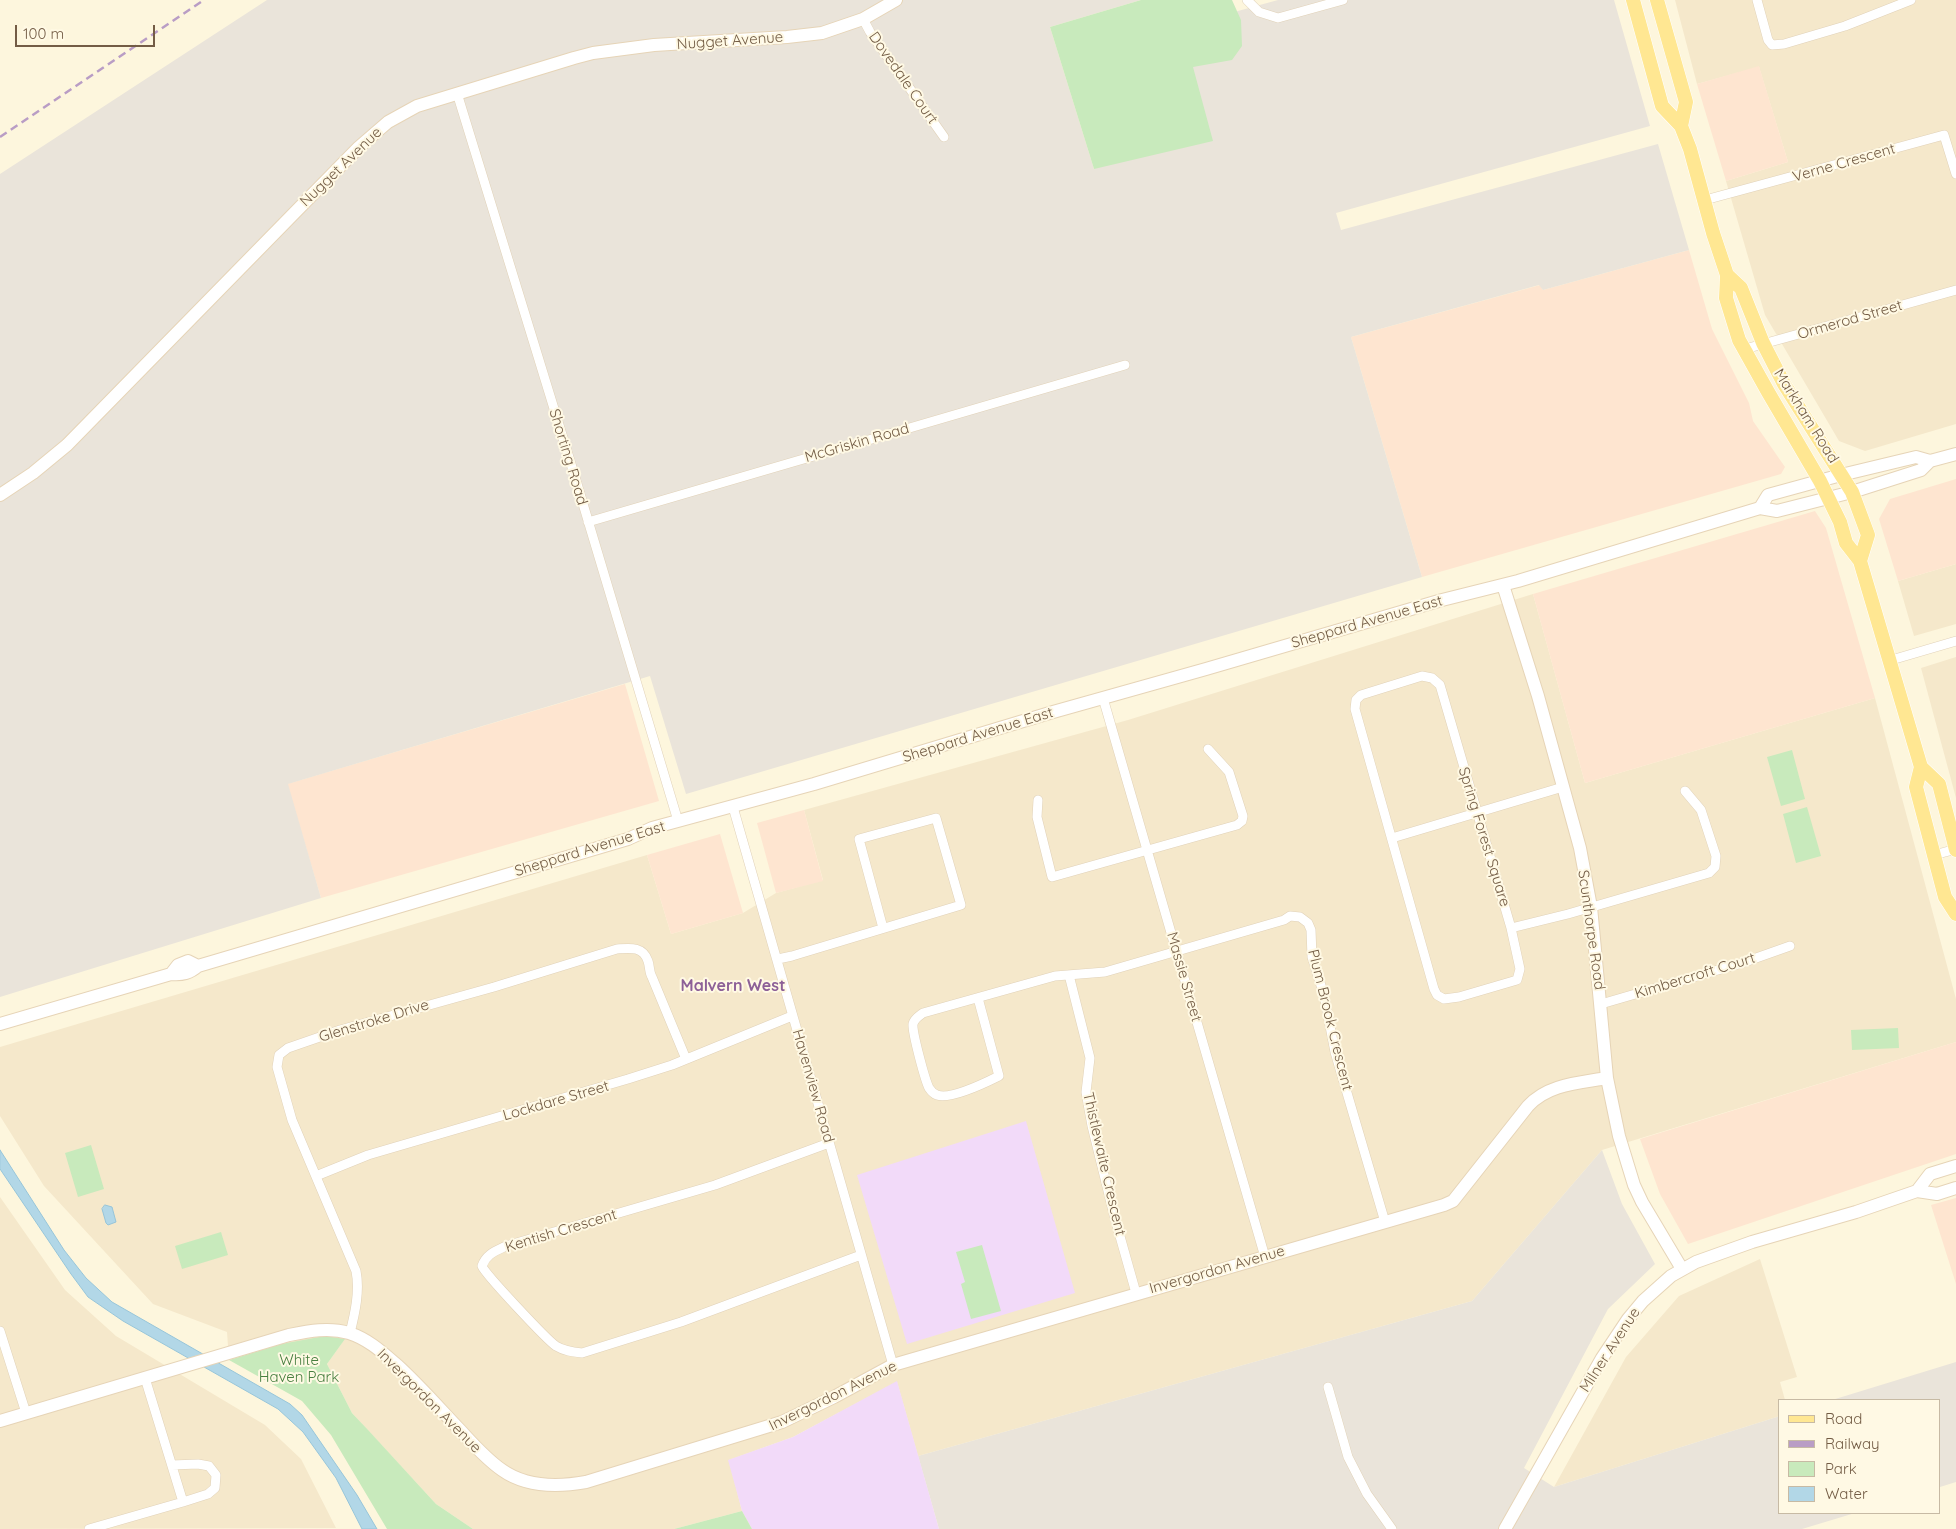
<!DOCTYPE html>
<html>
<head>
<meta charset="utf-8">
<style>
  body { margin:0 }
  #map { position:relative; width:1956px; height:1529px; overflow:hidden; background:#fdf6dd; font-family:Quicksand,sans-serif }
  canvas { display:block }
  .legend { position:absolute; left:1778px; top:1399px; width:162px; height:115px; box-sizing:border-box; background:#fff9e4; border:1px solid #c7baa4; margin:0; padding:6px 9px; list-style:none; font-size:15px; color:#735c45 }
  .legend li { display:flex; align-items:center; gap:10px; height:25px }
  .legend b { width:25px; border:1px solid #c7baa4 }
  .scale { position:absolute; left:15px; top:25px; width:140px; height:22px; box-sizing:border-box; border:2px solid #735c45; border-top:0; padding-left:6px; font-size:15px; line-height:18px; white-space:nowrap; color:#735c45; -webkit-text-stroke:4px #fff9e4; paint-order:stroke }
</style>
</head>
<body>
<div id="map">
<canvas width="1956" height="1529"></canvas>
<ul class="legend">
<li><b style="height:6px;background:#ffe792"></b>Road</li>
<li><b style="height:6px;background:#b99dc5"></b>Railway</li>
<li><b style="height:14px;background:#c8eabc"></b>Park</li>
<li><b style="height:14px;background:#b2d7e7"></b>Water</li>
</ul>
<div class="scale">100 m</div>
</div>
<script>
const g = document.querySelector('canvas').getContext('2d');
g.lineJoin = 'round';
function fillPath(path, color) { g.fillStyle = color; g.fill(path, 'evenodd'); }
function trace(path, color, width, dash) { g.strokeStyle = color; g.lineWidth = width; g.lineCap = dash ? 'butt' : 'round'; g.setLineDash(dash || []); g.stroke(path); }
function drawText(font, color, halo, rows, align = 'center') {
  g.font = font + ' Quicksand,sans-serif'; g.lineWidth = 4; g.setLineDash([]); g.textBaseline = 'middle'; g.strokeStyle = halo; g.fillStyle = color; for (const [text, x, y, turn = 0] of rows) {
    g.save(); g.translate(x, y); g.rotate((+turn || 0) * Math.PI / 180); g.textAlign = isNaN(turn) ? turn : align; if (halo) g.strokeText(text, 0, 0); g.fillText(text, 0, 0); g.restore();
  }
}
const residential = new Path2D(`
  M1675,0H1956V424L1865,451L1839,441L1765,315L1726,181L1788,162L1759,67L1697,84Z
  M1956,564V624L1914,636L1898,581Z
  M1533,594L1585,783L1875,698L1956,999V1042L1602,1150L1472,1301L918,1456L897,1382L793,1437L729,1460L742,1511L674,1529H473L436,1504L352,1413L327,1364L344,1340L281,1344L229,1360L227,1332L153,1304L44,1186L0,1116V1047L647,855L671,934L743,913L776,893L823,880L804,810L1128,720Z
  M1956,657V798L1921,668Z
  M0,1197L65,1290L116,1336L265,1425L301,1459L336,1528L0,1529Z
  M1760,1259L1797,1377L1780,1382L1785,1400H1780V1416L1554,1487L1626,1357L1679,1296Z`);
const commercial = new Path2D(`
  M1759,66L1788,162L1726,181L1697,84Z
  M1689,250L1712,329L1749,403L1753,421L1785,467L1781,474L1422,577L1351,337L1540,285L1543,290Z
  M1956,479V564L1898,581L1879,519L1890,499Z
  M1815,511L1826,528L1875,698L1585,783L1533,594Z
  M625,684L659,801L321,898L287,784Z
  M804,810L823,881L776,893L757,823Z
  M720,834L743,913L671,934L647,855Z
  M1956,1042V1154L1688,1244L1660,1194L1640,1139Z
  M1956,1198V1284L1931,1205Z`);
const industrial = new Path2D(`
  M267,0H1141L1050,27L1094,169L1176,28L1278,0H1614L1650,126L1336,213L1341,230L1658,144L1689,250L1543,290L1539,285L1351,337L1422,577L686,794L650,676L288,784L321,898L0,997V174Z
  M1602,1150L1622,1204L1655,1264L1608,1309L1524,1468L1554,1487L1780,1416V1513H1855L1802,1529H939L918,1456L1472,1301Z
  M1956,1362V1482L1940,1487V1400H1832Z`);
const education = new Path2D(`
  M1026,1121L1075,1293L907,1344L857,1175Z
  M897,1381L939,1529H752L742,1511L728,1460L793,1437Z`);
const green = new Path2D(`
  M1141,0H1232L1241,20L1242,46L1232,60L1193,67L1213,141L1094,169L1050,27Z
  M1792,750L1805,799L1781,806L1767,757Z
  M1807,807L1821,856L1796,863L1783,814Z
  M1898,1028L1899,1048L1852,1050L1851,1030Z
  M91,1145L104,1189L78,1197L65,1153Z
  M221,1232L228,1255L182,1269L175,1246Z
  M982,1245L1001,1311L971,1319L961,1284L965,1282L956,1252Z
  M325,1336L345,1339L327,1364L352,1413L369,1431L436,1504L473,1529H387L331,1435L302,1401L229,1360L281,1344Z
  M742,1511L752,1529H674Z`);
const water = new Path2D(`
  M0,1150L64,1250L86,1278L112,1302L290,1404L302,1415L357,1495L377,1529H362L336,1478L303,1432L278,1409L123,1321L88,1297L71,1274L0,1169Z
  M105,1205L112,1207L116,1222L108,1225L106,1223L102,1209Z`);
const street = new Path2D(`
  M1247,0L1259,12L1278,18L1343,0
  M1757,0L1768,40L1772,45L1784,44L1845,26L1911,0
  M863,19L870,32L944,137
  M457,93L575,477L678,821
  M1705,200L1944,135L1956,174
  M1745,349L1956,290
  M588,522L1125,365
  M1888,661L1956,641
  M1422,676L1432,678L1440,685L1511,928L1520,969L1517,980L1459,997L1444,999L1437,995L1434,989L1355,709L1356,700L1361,695Z
  M1103,698L1265,1257
  M1038,800L1037,817L1052,877L1237,825L1242,821L1243,816L1229,772L1208,749
  M733,807L893,1365
  M1392,838L1563,787
  M1934,855L1956,849
  M1511,928L1568,914L1709,873L1715,867L1716,856L1701,810L1685,791
  M778,959L792,956L961,905L936,818L859,839L883,928
  M1069,975L1090,1058L1086,1092L1092,1126L1114,1215L1136,1293
  M978,998L999,1076C987,1082 951,1100 937,1095C934,1094 931,1091 929,1088C925,1080 912,1032 913,1024C914,1019 919,1016 923,1013L1055,976L1105,972L1284,920L1290,916L1300,917L1308,923L1311,930L1312,957L1324,995L1335,1052L1385,1222
  M1601,1004L1742,963L1790,946
  M829,1143L715,1185L506,1246C496,1251 486,1254 482,1266C485,1274 547,1340 556,1346C564,1351 573,1352 582,1353L681,1322L861,1255
  M316,1176L368,1155L628,1079L672,1065L792,1016
  M0,1331L26,1413
  M350,1333C355,1313 360,1291 356,1271L292,1120L277,1067L279,1055L288,1048L340,1030L494,987L617,949C630,948 643,946 648,961C650,967 649,972 652,977L686,1059
  M1328,1387L1348,1457L1367,1494L1392,1529
  M172,1465L198,1464L209,1466L216,1475L215,1488L208,1494L183,1502
  M89,1529L183,1502L145,1378`);
const secondary = new Path2D(`
  M0,495L33,473L67,445L359,147L388,122L417,106L574,58L593,53L654,45L787,37L822,33L863,19L896,0
  M1760,508L1768,495L1841,475L1916,457L1930,461
  M1503,585L1538,696L1580,848L1591,907L1607,1078L1619,1136L1634,1185L1642,1202L1682,1269
  M171,974L178,965L188,961L198,966
  M0,1024L171,974C183,975 190,973 198,966L628,839L652,828L814,784L1053,712L1206,669L1442,600L1518,581L1760,508L1777,511L1852,492L1921,470L1930,461L1956,454
  M1917,1191L1930,1174L1956,1166
  M0,1421L289,1335C309,1331 329,1327 349,1333C368,1339 382,1352 397,1365C419,1385 439,1408 460,1430C473,1444 486,1459 502,1470C526,1487 558,1487 586,1482L782,1422L834,1397L893,1365L1444,1205L1453,1201L1528,1106C1548,1084 1579,1083 1607,1078
  M1505,1529L1602,1358L1628,1319L1643,1301L1671,1276L1696,1262L1752,1242L1856,1212L1917,1191L1937,1194L1956,1188`);
const primary = new Path2D(`
  M1633,0L1662,106L1681,126L1690,149L1713,233L1727,275L1726,298L1739,340L1768,392L1820,481L1840,522L1846,543L1860,561L1921,767L1939,784L1956,850
  M1657,0L1686,102L1681,126
  M1727,275L1741,288L1763,343L1784,384L1852,492L1868,535L1860,561
  M1921,767L1916,787L1945,897L1956,914`);
const rail = new Path2D(`
  M0,137L204,0`);
const streetNames = [
  ["Nugget Avenue",730,41,-4],
  ["Dovedale Court",903,78,55],
  ["Verne Crescent",1844,163,-16],
  ["Nugget Avenue",341,167,-44],
  ["Ormerod Street",1850,320,-16],
  ["Markham Road",1806,416,58],
  ["McGriskin Road",857,443,-16],
  ["Shorting Road",568,457,73],
  ["Sheppard Avenue East",1367,622,-16],
  ["Sheppard Avenue East",978,735,-17],
  ["Spring Forest Square",1484,837,73],
  ["Sheppard Avenue East",590,849,-17],
  ["Scunthorpe Road",1591,930,82],
  ["Kimbercroft Court",1695,976,-17],
  ["Massie Street",1184,977,74],
  ["Plum Brook Crescent",1330,1020,76],
  ["Glenstroke Drive",374,1021,-17],
  ["Havenview Road",813,1086,74],
  ["Lockdare Street",556,1101,-16],
  ["Thistlewaite Crescent",1104,1164,77],
  ["Kentish Crescent",561,1231,-17],
  ["Invergordon Avenue",1217,1270,-16],
  ["Milner Avenue",1610,1350,-57],
  ["Invergordon Avenue",833,1396,-26],
  ["Invergordon Avenue",429,1401,45]
];
const parkNames = [
  ["White",299,1360],
  ["Haven Park",299,1377]
];
const neighbourhoodNames = [
  ["Malvern West",733,986]
];
fillPath(residential, '#f5e8cb');
fillPath(commercial, '#fee5d0');
fillPath(industrial, '#eae4da');
fillPath(education, '#f2daf9');
fillPath(green, '#c8eabc');
fillPath(water, '#b2d7e7');
trace(water, '#97c5d9', 1);
trace(street, '#e1d2b9', 10);
trace(secondary, '#e6d4b7', 14);
trace(primary, '#fff', 15);
trace(street, '#fff', 9);
trace(secondary, '#fff', 12);
trace(primary, '#ffe792', 14);
trace(rail, '#b99dc5', 2.5, [8, 5]);
drawText('15px', '#735c45', '#fff9e4', streetNames);
drawText('15px', '#487f40', '#fff9e4', parkNames);
drawText('bold 16px', '#8d6097', '#fff9e4', neighbourhoodNames);
</script>
</body>
</html>
